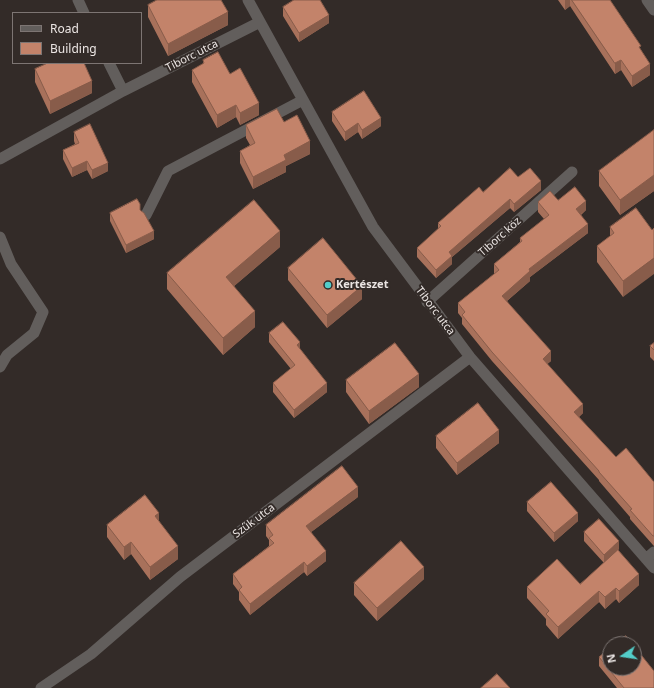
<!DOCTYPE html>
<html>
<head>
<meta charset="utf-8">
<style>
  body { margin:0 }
  #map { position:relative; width:654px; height:688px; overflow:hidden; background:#332b28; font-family:"Noto Sans",sans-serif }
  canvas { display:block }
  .legend { position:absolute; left:12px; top:12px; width:130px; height:52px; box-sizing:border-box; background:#332b28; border:1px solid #7d7573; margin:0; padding:5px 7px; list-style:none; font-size:12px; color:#ebe5e3 }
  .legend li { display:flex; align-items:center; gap:8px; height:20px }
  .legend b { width:20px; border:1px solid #7d7573 }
  .north { position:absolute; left:602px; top:636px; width:40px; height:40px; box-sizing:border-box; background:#332b28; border:1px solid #7d7573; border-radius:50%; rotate:257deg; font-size:11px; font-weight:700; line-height:16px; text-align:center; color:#ebe5e3 }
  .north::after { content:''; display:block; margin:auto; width:14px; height:18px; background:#53cdc9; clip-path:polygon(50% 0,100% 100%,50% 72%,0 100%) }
</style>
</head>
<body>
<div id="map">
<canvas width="654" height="688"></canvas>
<ul class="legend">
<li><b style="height:5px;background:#625e5c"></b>Road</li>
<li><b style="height:11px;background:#c3836a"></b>Building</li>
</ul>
<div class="north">N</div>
</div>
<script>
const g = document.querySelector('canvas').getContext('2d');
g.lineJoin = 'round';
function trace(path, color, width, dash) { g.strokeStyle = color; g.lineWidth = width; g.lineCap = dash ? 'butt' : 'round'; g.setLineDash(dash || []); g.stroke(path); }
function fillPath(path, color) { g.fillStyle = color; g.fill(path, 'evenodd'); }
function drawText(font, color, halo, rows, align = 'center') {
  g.font = font + ' "Noto Sans",sans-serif'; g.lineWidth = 4; g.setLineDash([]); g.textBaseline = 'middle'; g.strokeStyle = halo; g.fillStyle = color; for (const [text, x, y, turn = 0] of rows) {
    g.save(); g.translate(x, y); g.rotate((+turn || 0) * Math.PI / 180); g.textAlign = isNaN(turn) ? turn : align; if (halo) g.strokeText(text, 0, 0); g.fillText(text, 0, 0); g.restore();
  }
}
const minor = new Path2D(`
  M78,0L84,13
  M248,0L373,227L470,357L654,568
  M109,63L123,91
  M0,159L123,91L260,22
  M146,215L168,171L303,100
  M0,237L11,264L43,312L34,333L7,355L0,367
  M427,302L572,172
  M646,559L654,552
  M41,688L91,654L180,577L470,357`);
const tertiary = new Path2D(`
  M647,0L654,10`);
const wall = new Path2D(`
  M558,0H610L641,50L650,75L632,87L621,70L615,74L570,6L565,10Z
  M148,5L228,25L168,56L148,17Z
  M283,7L329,23L299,42L283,16Z
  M203,60L230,74L259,115L240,125L236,117L217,128L192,82V70L203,64Z
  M35,69L92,93L50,114L35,82Z
  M332,112L381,126L362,139L358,132L345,141L332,121Z
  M284,122L310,154L286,166V172L253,189L240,163V151L250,145L246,138V125Z
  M654,130V191L620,215L599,186V171Z
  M74,132L108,171L92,179L87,170L72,177L63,159V150L75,144L74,141Z
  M518,177L541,190L514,212L510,208L452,257V264L436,278L417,257V248L438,230V223Z
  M558,200L586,210L581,215L588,233L530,277V281L507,301L551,361L547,364L583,413L579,417L616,457L654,482V546L653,545L630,519V517L599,481V480L492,361L462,324V318L458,313V303L494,274V264L520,242V238L544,219L538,212V202Z
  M140,210L154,239L126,253L110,221V213Z
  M610,227L652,230L623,297L597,262V246L610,236Z
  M280,247L234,286L255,327L223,355L167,289V273Z
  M288,268L362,299L327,328L288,280Z
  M269,333L300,349L327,392L294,418L273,392V383L291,369L269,342Z
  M654,343V361L650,357V346Z
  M346,380L419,387L369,424L346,392Z
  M436,436L499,443L457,475L436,448Z
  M358,497L311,532L326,561L307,576L304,572L250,615L239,600V592L233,584V574L269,546V540L266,536V525Z
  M527,502L578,521L554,542L527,511Z
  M159,521L178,559L150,580L131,554L124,560L107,537V525Z
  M584,532L619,549L618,550L639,585L619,603L616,599L605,609L599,602L558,639L546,625V619L527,598V587L580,584L604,563L584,541Z
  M424,579L377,621L354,595V583Z
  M599,657L654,688H617L599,666Z`);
const shadedWall = new Path2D(`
  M565,0H570V6L565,10Z
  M228,12V25L168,56V44Z
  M329,15V23L299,42V33Z
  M621,60V70L615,74V63Z
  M650,64V75L632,87V76Z
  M92,81V93L50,114V101Z
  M259,103V115L240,125V113Z
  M236,105V117L217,128V115Z
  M381,118V126L362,139V130Z
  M358,123V132L345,141V132Z
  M310,141V154L286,166V172L253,189V177L284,155Z
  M87,161V170L72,177V168Z
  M108,163V171L92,179V170Z
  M654,175V191L620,215V200Z
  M541,181V190L514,212V204Z
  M510,199V208L452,257V264L436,278V270L449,252Z
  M586,201V210L576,218V209Z
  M588,224V233L530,277V281L502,305V296L529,269Z
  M154,231V239L126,253V245Z
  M280,231V247L226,293V277Z
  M654,258V274L623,297V281Z
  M362,286V299L327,328V315Z
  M255,311V327L223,355V338Z
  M300,342V351L297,345Z
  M551,351V361L543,368V359Z
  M419,374V387L369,424V411Z
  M327,383V392L294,418V410Z
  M583,404V413L574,421V412Z
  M499,430V443L457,475V463Z
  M358,487V497L306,536V526Z
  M159,513V525L155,516Z
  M578,513V521L554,542V533Z
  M619,541V549L604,563V555Z
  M131,542V554L124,560V547Z
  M178,546V559L150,580V567Z
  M326,551V561L307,576V566Z
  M304,562V572L250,615V604Z
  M424,567V579L377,621V608Z
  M639,574V585L619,603V591Z
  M616,588V599L605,609V597Z
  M599,591V602L558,639V627Z`);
const building = new Path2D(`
  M157,0H221L228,12L168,44L148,5Z
  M294,0H320L329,15L299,33L283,7Z
  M572,0H610L641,46L639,47L650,64L632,76L621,60L615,63Z
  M218,52L230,74L240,68L259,103L240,113L236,105L217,115L192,70L204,63L203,60Z
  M48,63H84L92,81L50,101L35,69Z
  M364,91L381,118L362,130L358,123L345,132L332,112Z
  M277,109L284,122L297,115L310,141L284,155L286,160L253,177L240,151L255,143L246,125Z
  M90,124L108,163L92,170L87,161L72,168L63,150L79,143L74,132Z
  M654,130V175L620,200L599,171Z
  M510,168L518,177L530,168L541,181L514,204L510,199L449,252L452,256L436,270L417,248L441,226L438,223L479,187L483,192Z
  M575,187L586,201L576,209L588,224L529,269L530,271L502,296L551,351L543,359L583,404L574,412L616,457L626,448L654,482V536H653L630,510L632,509L599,472V471L492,352L462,315L465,312L458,303L499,270L494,264L522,241L520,238L549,215L538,202L550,191L558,200Z
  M137,199L140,204V210L144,213L154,231L126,245L110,213Z
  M254,200L280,231L226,277L255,311L223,338L167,273Z
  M636,208L652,230L654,228V258L623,281L597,246L614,233L610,227Z
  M323,238L362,286L327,315L288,268Z
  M283,322L300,342L297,345L327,383L294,410L273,383L295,365L269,333Z
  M395,343L419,374L369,411L346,380Z
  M654,343V350L650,346Z
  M478,403L499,430L457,463L436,436Z
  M342,466L358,487L306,526L326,551L307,566L304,562L250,604L239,590L242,587L233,574L274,543L269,538L273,535L266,525Z
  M551,482L578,513L554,533L527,502Z
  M145,495L159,513L155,516L178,546L150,567L131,542L124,547L107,525Z
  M599,519L619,541L604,555L584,532Z
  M401,541L424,567L377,608L354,583Z
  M618,550L639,574L619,591L616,588L605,597L599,591L558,627L546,614L549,611L527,587L557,559L580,584Z
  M626,636L632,644H615Z
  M634,646L654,671V688H624L599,657L610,648V668H634Z
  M497,674L510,688H481Z`);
const markers = [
  [328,285,4,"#53cdc9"]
];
const streetNames = [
  ["Tiborc utca",192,56,-27],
  ["Tiborc köz",500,237,-42],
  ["Tiborc utca",435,311,53],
  ["Szűk utca",254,521,-37]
];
const poiNames = [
  ["Kertészet",336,285]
];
trace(minor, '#625e5c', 11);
trace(tertiary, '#625e5c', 11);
fillPath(wall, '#a8715b');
fillPath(shadedWall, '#885c4a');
fillPath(building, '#c3836a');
trace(building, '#885c4a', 1);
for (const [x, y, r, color] of markers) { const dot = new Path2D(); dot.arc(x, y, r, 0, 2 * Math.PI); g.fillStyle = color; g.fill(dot); trace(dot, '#332b28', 1.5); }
drawText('11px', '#ebe5e3', '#332b28', streetNames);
drawText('bold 11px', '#ebe5e3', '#332b28', poiNames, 'left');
</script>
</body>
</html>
